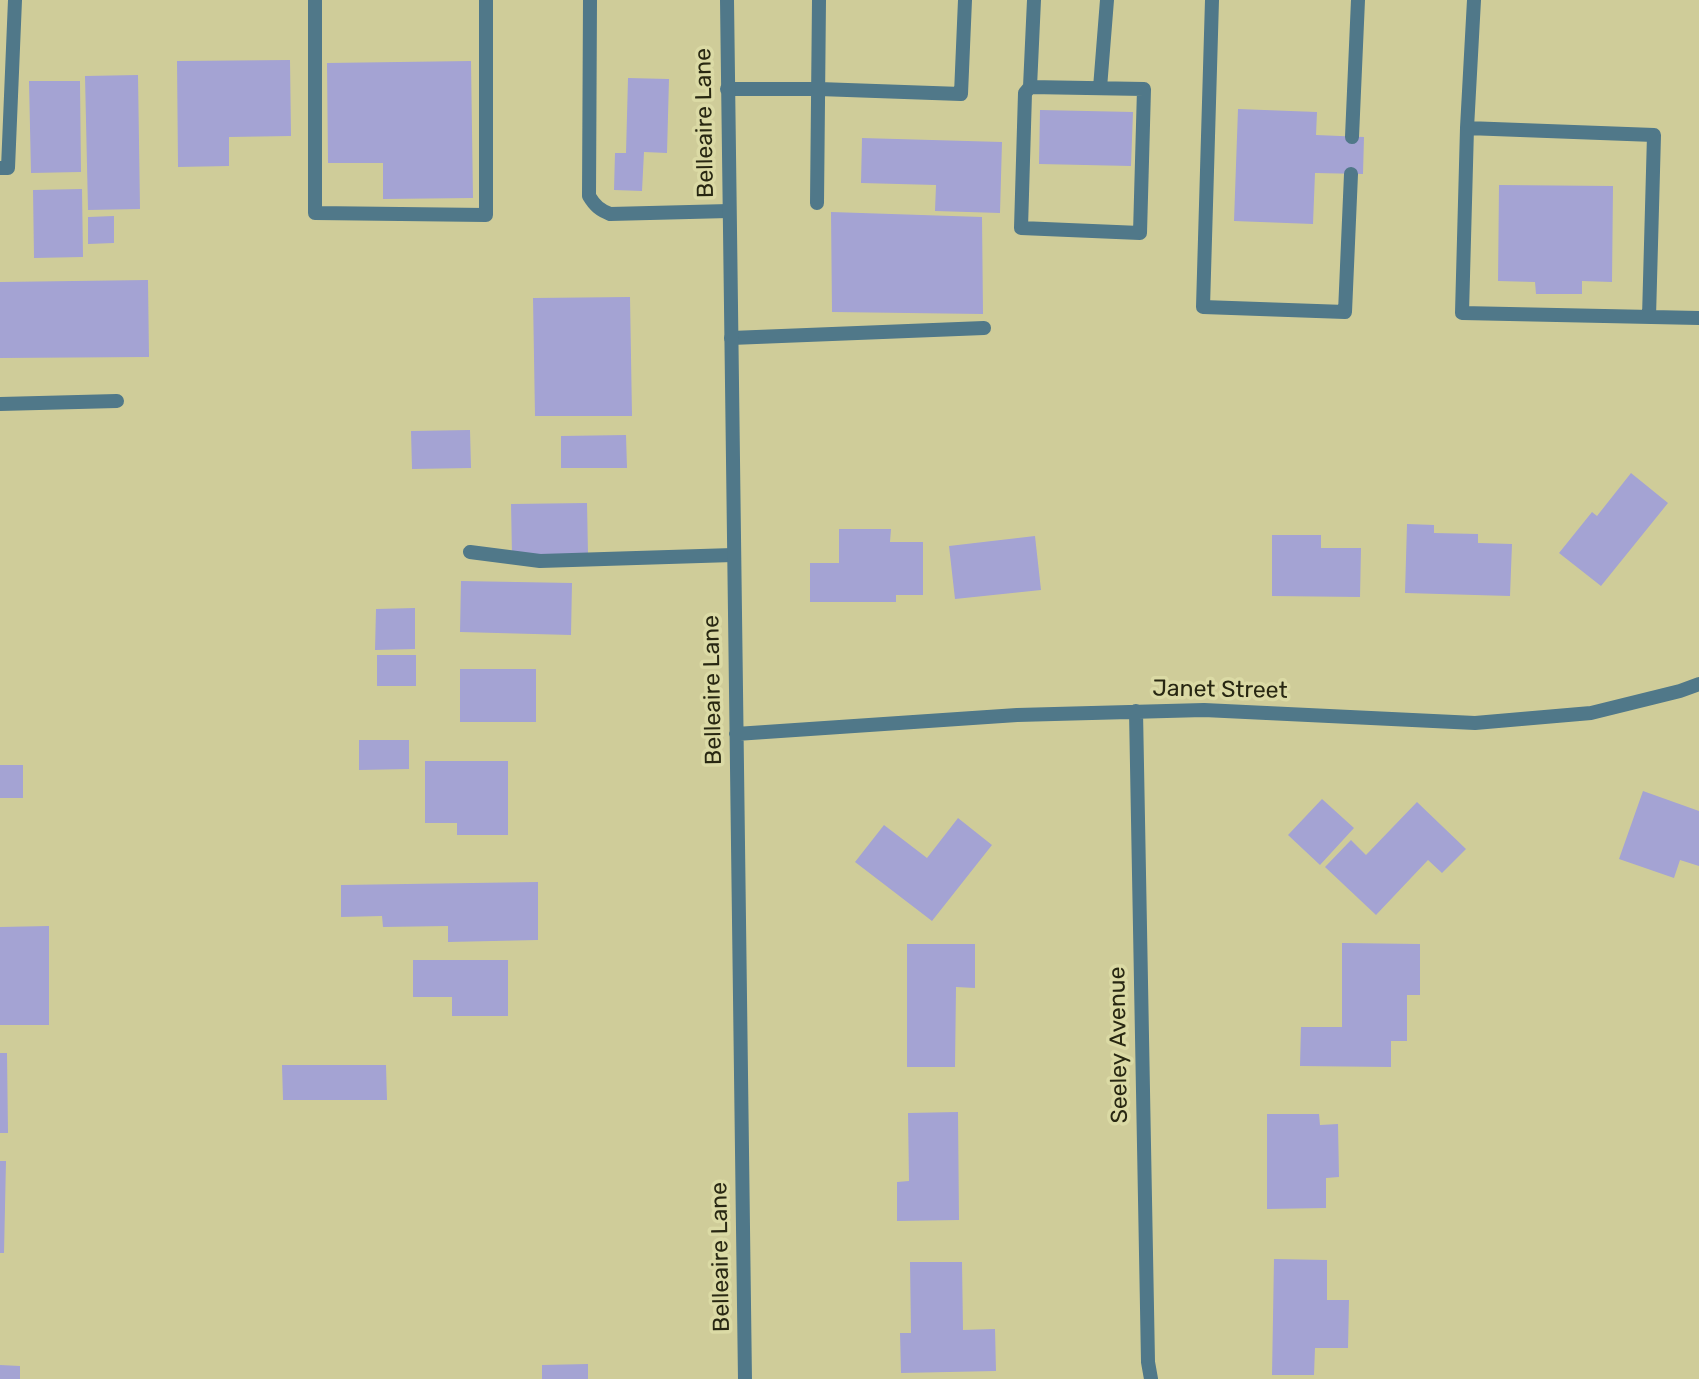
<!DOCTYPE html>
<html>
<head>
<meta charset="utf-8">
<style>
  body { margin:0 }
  canvas { display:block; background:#cfcc99 }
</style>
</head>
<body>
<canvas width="1699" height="1379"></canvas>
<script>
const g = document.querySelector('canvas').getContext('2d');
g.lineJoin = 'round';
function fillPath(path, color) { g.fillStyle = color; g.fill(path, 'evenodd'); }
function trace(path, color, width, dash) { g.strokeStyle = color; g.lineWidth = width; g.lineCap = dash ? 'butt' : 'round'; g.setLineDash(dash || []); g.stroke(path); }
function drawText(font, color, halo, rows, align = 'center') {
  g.font = font + ' Rubik,sans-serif'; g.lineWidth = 7; g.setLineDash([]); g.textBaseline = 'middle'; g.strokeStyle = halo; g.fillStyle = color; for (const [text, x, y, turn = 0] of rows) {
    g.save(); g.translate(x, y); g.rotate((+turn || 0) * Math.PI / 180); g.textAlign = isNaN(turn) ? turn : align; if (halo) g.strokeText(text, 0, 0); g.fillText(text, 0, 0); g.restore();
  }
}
const building = new Path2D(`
  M290,60L291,136L229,137V166L178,167L177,61Z
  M471,61L473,198L383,199V163H328L327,63Z
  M138,75L140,209L88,210L85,76Z
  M628,78L669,79L667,153L644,152L642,191L614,190L615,153H626Z
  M29,81H80L81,172L31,173Z
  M1238,109L1317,112L1316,135L1364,137L1363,174L1315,173L1313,224L1234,221Z
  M1040,110L1133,112L1131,166L1039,164Z
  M862,138L1002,142L1000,213L935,211L936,185L861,183Z
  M1499,185L1613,186L1612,282L1582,281V294H1536L1535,282L1498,281Z
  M82,189L83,257L34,258L33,190Z
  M831,212L982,217L983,314L832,312Z
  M114,216V243L88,244V217Z
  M148,280L149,357L0,358V282Z
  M630,297L632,416H535L533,298Z
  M470,430L471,468L412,469L411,431Z
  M626,435L627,468H561V436Z
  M1631,473L1668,503L1601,586L1559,553L1592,512L1597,516Z
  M587,503L588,554L512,555L511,504Z
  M1407,524L1434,525V533L1478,534V543L1512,544L1510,596L1405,593Z
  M839,529H891L890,542H923V595H896V602H810V563H839Z
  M1272,535H1321V548H1361L1360,597L1272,596Z
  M1035,536L1041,590L955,599L949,546Z
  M461,581L572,583L571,635L460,632Z
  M415,608V649L375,650L376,609Z
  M377,655H416V686H377Z
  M460,669H536V722H460Z
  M359,740H409V769L359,770Z
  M425,761H508V835H457V823H425Z
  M0,765H23V798H0Z
  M1643,791L1699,811V866L1680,860L1674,878L1619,859Z
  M1322,799L1354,828L1320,865L1288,835Z
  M1417,802L1466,849L1442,873L1428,860L1376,915L1325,867L1351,840L1366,855Z
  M958,818L992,845L932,921L855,862L884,825L927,858Z
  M538,882V940L448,942V926L383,927L382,916L341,917V885Z
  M49,926V1025H0V927Z
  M1342,943L1420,944V995H1407V1041H1391V1067L1300,1066L1301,1027H1342Z
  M907,944H975V988L956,987L955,1067H907Z
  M413,960H508V1016H452V997H413Z
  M0,1053H7L8,1133H0Z
  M282,1065H386L387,1100H283Z
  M958,1112L959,1220L897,1221V1182L909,1181L908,1113Z
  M1267,1114H1319L1320,1125L1338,1124L1339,1177L1326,1178V1208L1267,1209Z
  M0,1161H6L4,1253H0Z
  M1274,1259L1327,1260V1300H1349L1348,1348H1315L1314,1375H1272Z
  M910,1262H962L963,1330L995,1329L996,1371L901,1373L900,1333H911Z
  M588,1364V1379H542V1365Z
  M0,1365L20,1366V1379H0Z`);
const service = new Path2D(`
  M315,0V213L486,215V0
  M590,0L589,196C595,206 600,210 610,214L729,211
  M1212,0L1203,307L1345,312L1351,174
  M1474,0L1467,128L1462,313L1699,318
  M1030,87L1144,89L1140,233L1021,228L1025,93L1030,87L1034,0
  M1100,88L1107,0
  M727,89H819L961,94L965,0
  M1467,128L1654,135L1649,317
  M1352,137L1358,0
  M0,168H8L15,0
  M817,203L819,0
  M731,338L984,328
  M0,404L117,401
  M470,552L540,561L733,555`);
const minor = new Path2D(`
  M727,0L745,1379
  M1136,711L1148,1362L1151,1379
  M736,734L1017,715L1204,710L1475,723L1591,713L1680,691L1699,684`);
const streetNames = [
  ["Belleaire Lane",705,123,-91],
  ["Belleaire Lane",713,690,-91],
  ["Janet Street",1220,690,1],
  ["Seeley Avenue",1119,1045,-91],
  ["Belleaire Lane",721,1257,-91]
];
fillPath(building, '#a4a3d3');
trace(service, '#507889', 14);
trace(minor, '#507889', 14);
drawText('23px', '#282712', '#dbdaa5', streetNames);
</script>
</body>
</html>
